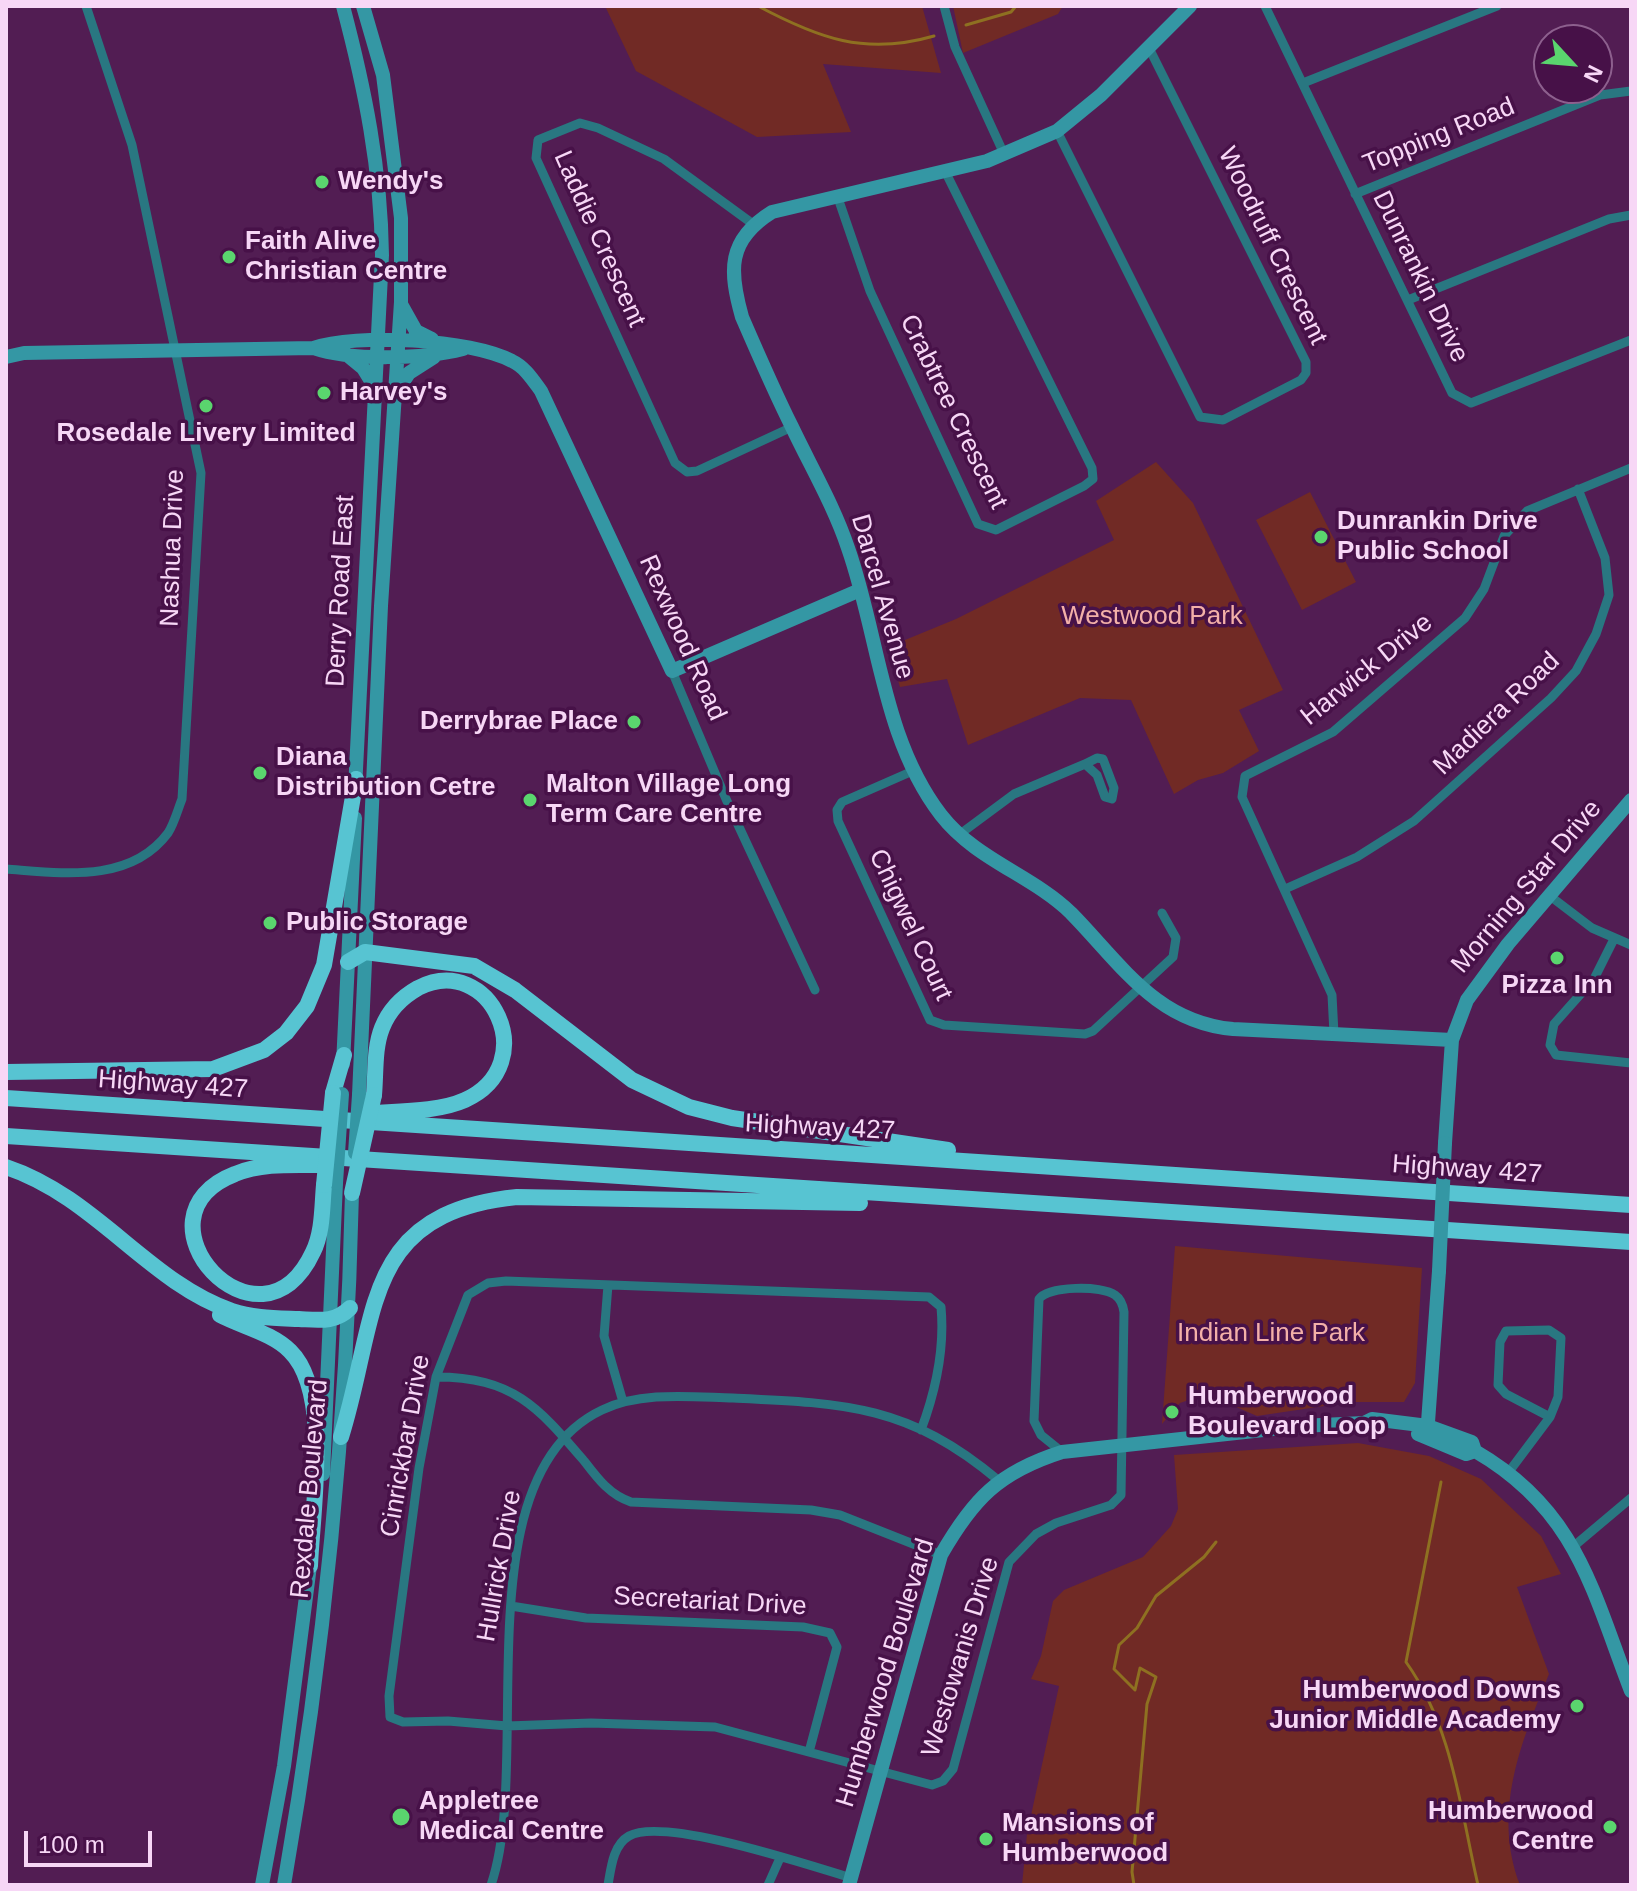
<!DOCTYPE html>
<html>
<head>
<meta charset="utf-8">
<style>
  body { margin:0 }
  #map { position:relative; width:1637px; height:1891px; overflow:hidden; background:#521d53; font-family:Arial,sans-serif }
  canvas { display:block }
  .frame { position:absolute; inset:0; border:8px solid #f7d7f6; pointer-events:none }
  .north { position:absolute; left:1533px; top:24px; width:80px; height:80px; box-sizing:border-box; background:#471148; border:2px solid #8d608e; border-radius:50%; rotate:116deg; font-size:22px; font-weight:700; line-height:32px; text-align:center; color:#f7d7f6 }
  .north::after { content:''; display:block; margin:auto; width:28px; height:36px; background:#5ad56e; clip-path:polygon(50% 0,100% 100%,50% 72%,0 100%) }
  .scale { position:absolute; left:24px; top:1831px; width:128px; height:36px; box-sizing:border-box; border:4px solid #f7d7f6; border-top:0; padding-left:10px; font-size:24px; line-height:28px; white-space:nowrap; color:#f7d7f6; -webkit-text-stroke:6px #471148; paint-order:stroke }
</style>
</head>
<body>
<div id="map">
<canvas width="1637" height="1891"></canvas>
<div class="frame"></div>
<div class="north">N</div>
<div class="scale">100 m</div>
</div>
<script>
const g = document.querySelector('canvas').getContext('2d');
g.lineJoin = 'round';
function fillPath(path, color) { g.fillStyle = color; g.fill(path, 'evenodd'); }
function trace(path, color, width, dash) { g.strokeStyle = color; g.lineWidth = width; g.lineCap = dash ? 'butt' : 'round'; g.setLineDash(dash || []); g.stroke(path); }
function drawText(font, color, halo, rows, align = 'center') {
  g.font = font + ' Arial,sans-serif'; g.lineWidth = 7; g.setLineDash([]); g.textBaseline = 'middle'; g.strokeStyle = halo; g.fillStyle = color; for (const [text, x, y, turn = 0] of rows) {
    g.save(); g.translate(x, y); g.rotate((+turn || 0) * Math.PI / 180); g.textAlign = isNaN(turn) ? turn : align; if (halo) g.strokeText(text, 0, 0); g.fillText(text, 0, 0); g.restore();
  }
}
const green = new Path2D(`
  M605,6H922L941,73L823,64L851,132L757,137L636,71Z
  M953,6H1063L1058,14L963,53Z
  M1156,462L1193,503L1283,690L1239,710L1259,751L1223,773L1198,780L1174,794L1131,700L1080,698L968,745L947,679L900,687L888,647L956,619L1114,540L1096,501Z
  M1310,492L1356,582L1302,610L1256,520Z
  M1175,1246L1422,1268L1415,1383L1404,1402H1351L1257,1416L1206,1394L1180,1403L1162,1424Z
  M1358,1443L1429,1456L1481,1479L1541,1536L1561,1574L1517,1587L1549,1674C1521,1743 1492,1811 1520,1885H1022L1027,1834L1059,1686L1031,1679L1041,1656L1053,1601L1064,1590L1143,1557L1171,1526L1178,1509L1174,1455Z`);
const stream = new Path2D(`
  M758,6C818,38 865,56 934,36
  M966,25L1011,12L1016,6
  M1441,1482L1406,1662C1453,1728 1460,1808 1478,1885
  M1134,1885L1132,1872L1147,1704L1156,1677L1140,1668L1135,1690L1114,1669L1119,1645L1137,1628L1156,1596L1204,1557L1216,1542`);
const street = new Path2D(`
  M944,6L955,47L1004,154
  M1265,6L1452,393L1471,403L1631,340
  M1303,83L1497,6
  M1057,131L1200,417L1223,420L1301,380L1306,373V362L1148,46
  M1355,194L1600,95L1631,91
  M838,198L870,291L978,524L996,530L1084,486L1093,479L1092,468L946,173
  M753,224L664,159L598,128L580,123L538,140L536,158L675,463L687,472L697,471L792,427
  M1408,300L1609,219L1631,215
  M672,671L726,799L815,990
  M915,770L842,802L837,810L838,821L930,1020L944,1025L1085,1034L1093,1031L1173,957L1176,938L1162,913
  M960,834L1014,794L1085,764L1097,775L1105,797L1112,799L1114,788L1103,759L1097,758L1085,764
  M6,869C61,873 130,884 168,833C174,824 178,809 182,799L201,473L132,145L86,6
  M1285,889L1357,857L1414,821L1551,698L1576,671L1596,634L1609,595L1605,558L1578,489
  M1550,896L1592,928L1631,945
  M1614,939L1594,979L1554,1024L1550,1045L1556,1055L1631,1063
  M1334,1034L1332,995L1242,797L1245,776L1333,732L1465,618L1484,589L1504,536L1527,511L1631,468
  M608,1285L604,1336L623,1402
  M436,1377C514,1377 539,1408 585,1462C598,1479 610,1495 631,1502L811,1510L840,1515L941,1555
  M921,1430C936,1390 945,1350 941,1307L929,1297L506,1281L488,1283L468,1295L436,1377L419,1468L389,1696L390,1717L403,1722L448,1721L507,1726L591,1723L715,1727L932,1785L943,1781L953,1769L1009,1562L1036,1534L1056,1523L1111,1505L1121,1495L1124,1312C1123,1305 1121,1299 1115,1295C1102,1285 1048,1286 1039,1299L1034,1421L1041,1435L1062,1452
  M1508,1473L1550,1417L1506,1394L1498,1385L1500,1342L1506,1331L1549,1330L1561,1338L1558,1397L1550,1417
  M1574,1546L1631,1498
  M511,1606L586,1618L803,1627L830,1633L837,1647L809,1752
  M491,1885C534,1761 460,1477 602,1410C641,1391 692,1397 733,1398C844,1403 909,1405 998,1480
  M608,1885C611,1868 613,1845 629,1836C664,1816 811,1866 852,1878
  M768,1885L780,1858`);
const secondary = new Path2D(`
  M343,6C365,89 381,169 382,255L355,789
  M1190,6L1101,95L1057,131L987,161L772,212C727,240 729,271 742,317C758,354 774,391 792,427C811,467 834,506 848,548C879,636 882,738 941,815C976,860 1032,875 1071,913C1121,964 1156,1022 1233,1029L1452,1040
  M402,306L416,331L432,339
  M313,348C351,361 424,359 463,349
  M346,354L363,368L376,389
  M6,357L24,353L313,348C356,333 471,339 512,361C525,367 533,380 541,391L672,671L860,590
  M395,394L409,373L434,357
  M343,1064L355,818
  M359,1095L381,606L401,302V218L383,75L363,6
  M1445,1143L1452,1040L1467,1000L1508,944L1631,800
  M1418,1434L1466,1454L1475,1451
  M1427,1436L1439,1271
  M323,1474L336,1183
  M262,1885L284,1766L311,1558
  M284,1885C324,1656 347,1425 352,1193
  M849,1885L941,1555C973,1499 999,1472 1062,1452L1300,1426L1364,1423L1372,1419L1428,1426L1472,1442L1475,1451C1577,1510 1592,1590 1631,1691`);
const highway = new Path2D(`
  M348,962L365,952L474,966L515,990L632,1080L689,1107L732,1118L948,1150
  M6,1072L213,1069L264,1050L286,1033L307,1006L324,965L356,779
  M333,1093L344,1055
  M6,1098L1631,1205
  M361,1114C393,1111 436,1113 465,1100C544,1064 490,951 418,988C402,997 389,1010 382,1028C374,1048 376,1073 374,1095
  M6,1136L1631,1242
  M320,1165C292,1165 261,1163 235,1174C124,1217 260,1366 313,1252C323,1232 322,1206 324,1185
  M6,1167C96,1197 148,1282 232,1311C253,1318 276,1318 299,1319C319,1320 335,1323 350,1308
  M220,1315C243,1327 272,1333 290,1351C332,1392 312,1511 310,1566
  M341,1437C379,1316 360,1213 517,1197L860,1203`);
const secondaryBridge = new Path2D(`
  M355,1153L359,1095
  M336,1183L342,1094
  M1439,1271L1445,1143`);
const highwayBridge = new Path2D(`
  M324,1185L333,1093
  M352,1193L374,1095`);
const markers = [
  [322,182,8,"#5ad56e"],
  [229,257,8,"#5ad56e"],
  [324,393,8,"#5ad56e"],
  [206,406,8,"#5ad56e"],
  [1321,537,8,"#5ad56e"],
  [634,722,8,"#5ad56e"],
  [260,773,8,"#5ad56e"],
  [530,800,8,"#5ad56e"],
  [270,923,8,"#5ad56e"],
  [1557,958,8,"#5ad56e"],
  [1172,1412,8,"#5ad56e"],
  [1577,1706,8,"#5ad56e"],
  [401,1817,10,"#5ad56e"],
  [1610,1827,8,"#5ad56e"],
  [986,1839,8,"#5ad56e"]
];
const streetNames = [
  ["Topping Road",1439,136,-22],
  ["Laddie Crescent",599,239,66],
  ["Woodruff Crescent",1272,246,64],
  ["Dunrankin Drive",1420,277,64],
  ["Crabtree Crescent",953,412,64],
  ["Nashua Drive",173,548,-88],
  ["Derry Road East",341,591,-87],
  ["Darcel Avenue",882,597,74],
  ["Rexwood Road",682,638,66],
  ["Harwick Drive",1367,670,-39],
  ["Madiera Road",1497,714,-44],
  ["Morning Star Drive",1527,887,-50],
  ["Chigwel Court",910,925,65],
  ["Highway 427",173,1085,4],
  ["Highway 427",820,1128,3],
  ["Highway 427",1467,1170,4],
  ["Cinrickbar Drive",406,1446,-80],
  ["Rexdale Boulevard",310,1489,-85],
  ["Hullrick Drive",500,1566,-80],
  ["Secretariat Drive",710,1602,3],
  ["Westowanis Drive",961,1657,-73],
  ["Humberwood Boulevard",886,1673,-73]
];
const poiNames = [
  ["Wendy's",338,182],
  ["Faith Alive",245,242],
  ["Christian Centre",245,272],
  ["Harvey's",340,393],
  ["Rosedale Livery Limited",206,434,"center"],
  ["Dunrankin Drive",1337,522],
  ["Public School",1337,552],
  ["Derrybrae Place",618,722,"right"],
  ["Diana",276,758],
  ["Distribution Cetre",276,788],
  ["Malton Village Long",546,785],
  ["Term Care Centre",546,815],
  ["Public Storage",286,923],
  ["Pizza Inn",1557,986,"center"],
  ["Humberwood",1188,1397],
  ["Boulevard Loop",1188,1427],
  ["Humberwood Downs",1561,1691,"right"],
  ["Junior Middle Academy",1561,1721,"right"],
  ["Appletree",419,1802],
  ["Medical Centre",419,1832],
  ["Humberwood",1594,1812,"right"],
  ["Centre",1594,1842,"right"],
  ["Mansions of",1002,1824],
  ["Humberwood",1002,1854]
];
const parkNames = [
  ["Westwood Park",1152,617],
  ["Indian Line Park",1271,1334]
];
fillPath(green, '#712a25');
trace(stream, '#8e7021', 3);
trace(street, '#297781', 9);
trace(secondary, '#3497a4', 14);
trace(highway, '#57c4d2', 16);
trace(secondaryBridge, '#3497a4', 14);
trace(highwayBridge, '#57c4d2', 16);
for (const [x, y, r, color] of markers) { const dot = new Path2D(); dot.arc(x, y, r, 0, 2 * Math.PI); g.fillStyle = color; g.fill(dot); trace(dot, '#471148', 3); }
drawText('26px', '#f7d7f6', '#471148', streetNames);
drawText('bold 26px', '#f7d7f6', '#471148', poiNames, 'left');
drawText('26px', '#f3b0a8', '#471148', parkNames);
</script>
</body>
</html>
